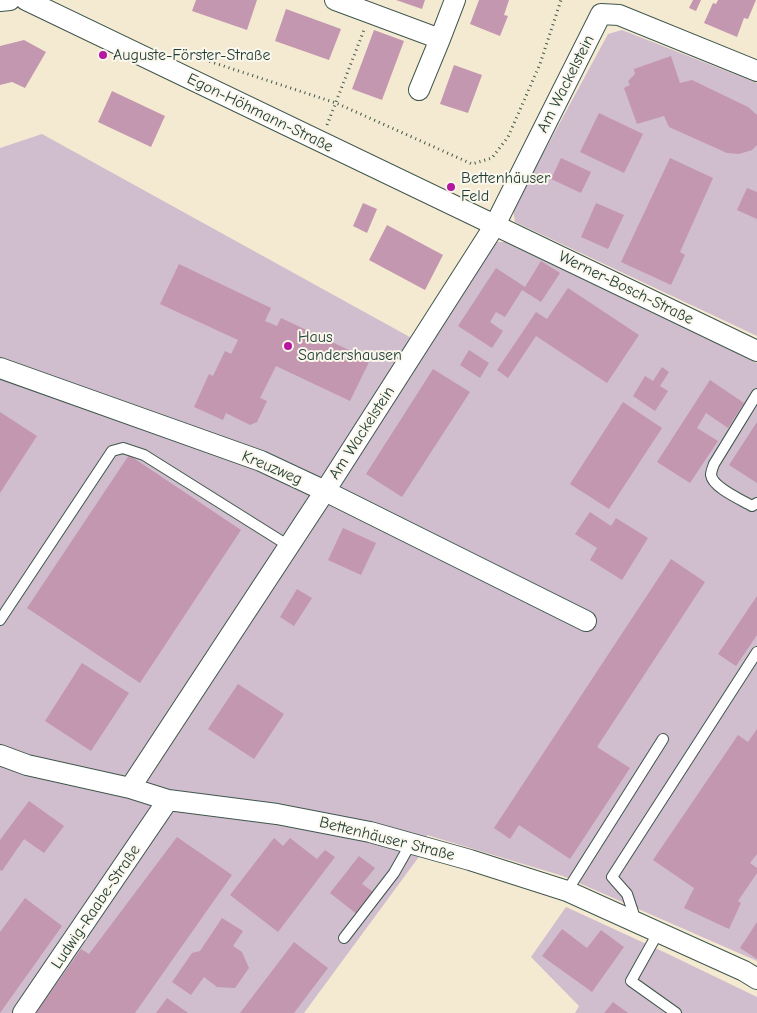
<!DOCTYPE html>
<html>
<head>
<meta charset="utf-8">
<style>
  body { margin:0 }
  canvas { display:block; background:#f4e9d1 }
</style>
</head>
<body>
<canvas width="757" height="1013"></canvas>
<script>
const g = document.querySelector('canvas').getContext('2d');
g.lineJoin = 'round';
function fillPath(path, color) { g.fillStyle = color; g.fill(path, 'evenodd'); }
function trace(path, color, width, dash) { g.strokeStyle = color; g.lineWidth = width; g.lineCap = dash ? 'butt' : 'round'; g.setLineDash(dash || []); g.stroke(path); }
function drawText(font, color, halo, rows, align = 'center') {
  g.font = font + ' "Comic Neue",sans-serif'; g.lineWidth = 4; g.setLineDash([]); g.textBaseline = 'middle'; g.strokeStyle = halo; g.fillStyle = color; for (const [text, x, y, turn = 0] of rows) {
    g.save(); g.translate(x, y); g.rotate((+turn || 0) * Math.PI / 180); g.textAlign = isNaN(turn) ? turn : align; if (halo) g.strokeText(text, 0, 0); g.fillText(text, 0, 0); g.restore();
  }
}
const industrial = new Path2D(`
  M622,30L757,83V336L515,222L513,209L608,34Z
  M42,134L426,346L496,242H505L757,363V961L563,876L427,835L418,858L304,1013H0V148Z
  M566,907L666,953L757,997V1013H575L579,1006L531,957Z`);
const building = new Path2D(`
  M196,0H257L247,30L192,11Z
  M396,0H425L422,9Z
  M479,0H509L504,15L508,16L500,36L470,24Z
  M693,0H701L696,11L689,8Z
  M718,0H756L748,19L744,18L737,37L704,23L713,3L716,4Z
  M286,9L341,29L329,60L275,41Z
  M374,30L404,41L382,100L352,89Z
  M24,40L46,52L25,88L12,82L0,85V46Z
  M671,56L680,83L692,80L748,107L757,115V145L752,150L739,154L727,153L669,127L664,116L637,124L624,88L630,85L628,81L635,74L634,69Z
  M454,65L482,75L468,113L440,104Z
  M112,91L165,116L151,147L98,122Z
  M599,113L643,134L624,173L580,152Z
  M561,158L591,172L581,193L551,179Z
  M670,158L713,178L680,252L685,255L671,285L621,262Z
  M747,188L757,192V219L737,210Z
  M363,203L377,209L367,233L353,226Z
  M596,203L624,215L608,249L581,237Z
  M387,225L443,255L425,290L369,260Z
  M541,261L560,273L541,302L522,290L505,317L496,312L490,322L503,331L492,348L458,326L496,268L525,287Z
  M179,264L271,308L265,321L277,326L281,318L370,360L350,401L276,366L260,398L267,401L257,422L250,425L226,413L223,420L194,407L209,374L213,376L225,351L231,354L238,340L160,304Z
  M568,288L639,335L607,383L536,336L508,378L497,370L536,312L547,319Z
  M469,350L489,363L480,378L460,365Z
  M662,367L669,372L660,386L668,391L655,411L633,396L645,376L653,381Z
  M433,369L470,392L402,497L366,474Z
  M710,380L744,403L728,428L706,413L697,428L718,441L690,483L657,462Z
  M623,402L662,428L609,509L570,484Z
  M0,412L37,436L0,493Z
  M757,422V483L729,465Z
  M129,455L241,530L140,683L27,608Z
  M590,512L611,526L616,518L648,538L622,580L590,560L597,548L575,534Z
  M343,528L376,543L361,575L328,560Z
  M671,559L705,582L597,747L630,768L570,859L519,825L510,839L494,828Z
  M297,589L312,598L294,626L280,617Z
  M757,596V635L736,666L718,654Z
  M82,663L129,693L91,751L45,721Z
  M238,684L284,714L254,759L208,729Z
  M757,729V854L750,863L757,868V873L738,901L741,903L729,929L684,908L694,888L653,860L738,735L748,742Z
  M29,801L64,826L44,853L24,839L2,871L0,870V840Z
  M177,837L232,875L135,1013H36L81,949L89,954Z
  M274,838L283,846L290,838L317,859L325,850L335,857L278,932L230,895Z
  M359,856L375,868L362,884L375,893L358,915L330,893Z
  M25,898L62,926L0,1013V932Z
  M222,918L243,931L233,946L242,952L249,968L235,988L217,987L204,977L191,995L172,982L192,953L200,951Z
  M757,922V959L740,948Z
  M562,929L587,948L601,930L624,947L592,992L542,956Z
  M294,942L328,968L294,1013H240Z
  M167,998L188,1013H156Z
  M613,1002L628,1013H604Z`);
const path = new Path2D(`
  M181,52L336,103L472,164L492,158L508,137L540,64L561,0
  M327,125L364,30`);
const service = new Path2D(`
  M757,394L714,464C713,467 711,471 711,475C713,488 742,500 752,506L757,503
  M0,620L112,451L123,448L144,455L289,546
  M567,891L663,739
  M630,918L633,912L627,894L612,877L757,652
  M659,931L631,981L676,1013
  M344,938L394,873L411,843`);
const minor = new Path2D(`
  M26,0L757,351
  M335,0L440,39L455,0
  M0,1L10,0
  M601,14L619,15L757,71
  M419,90L440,39
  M0,368L261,461L325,491L586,621
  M0,755L27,765L130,788L168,800L277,814L370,832L470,860L567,891L744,971L757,979
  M130,788L325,491L495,225L601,14
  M23,1013L168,800`);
const markers = [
  [103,55,5,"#b5179e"],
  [451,187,5,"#b5179e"],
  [288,346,5,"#b5179e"]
];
const poiNames = [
  ["Auguste-Förster-Straße",113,55],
  ["Bettenhäuser",461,178],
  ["Feld",461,196],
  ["Haus",298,337],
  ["Sandershausen",298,355]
];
const streetNames = [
  ["Am Wackelstein",566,84,-63],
  ["Egon-Höhmann-Straße",260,113,26],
  ["Werner-Bosch-Straße",626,288,26],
  ["Am Wackelstein",362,433,-57],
  ["Kreuzweg",272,468,23],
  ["Bettenhäuser Straße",387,839,14],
  ["Ludwig-Raabe-Straße",96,907,-56]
];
fillPath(industrial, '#d0bdce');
fillPath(building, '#c497b0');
trace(service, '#3f574c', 12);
trace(minor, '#3f574c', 22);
trace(path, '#3f574c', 3, [1, 4]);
trace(service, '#fff', 10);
trace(minor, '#fff', 20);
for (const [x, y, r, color] of markers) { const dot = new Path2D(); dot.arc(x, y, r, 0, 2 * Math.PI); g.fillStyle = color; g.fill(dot); trace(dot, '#fbf7ec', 2); }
drawText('16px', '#1f3d34', '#fbf7ec', poiNames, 'left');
drawText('16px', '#1f3d34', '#fbf7ec', streetNames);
</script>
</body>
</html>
